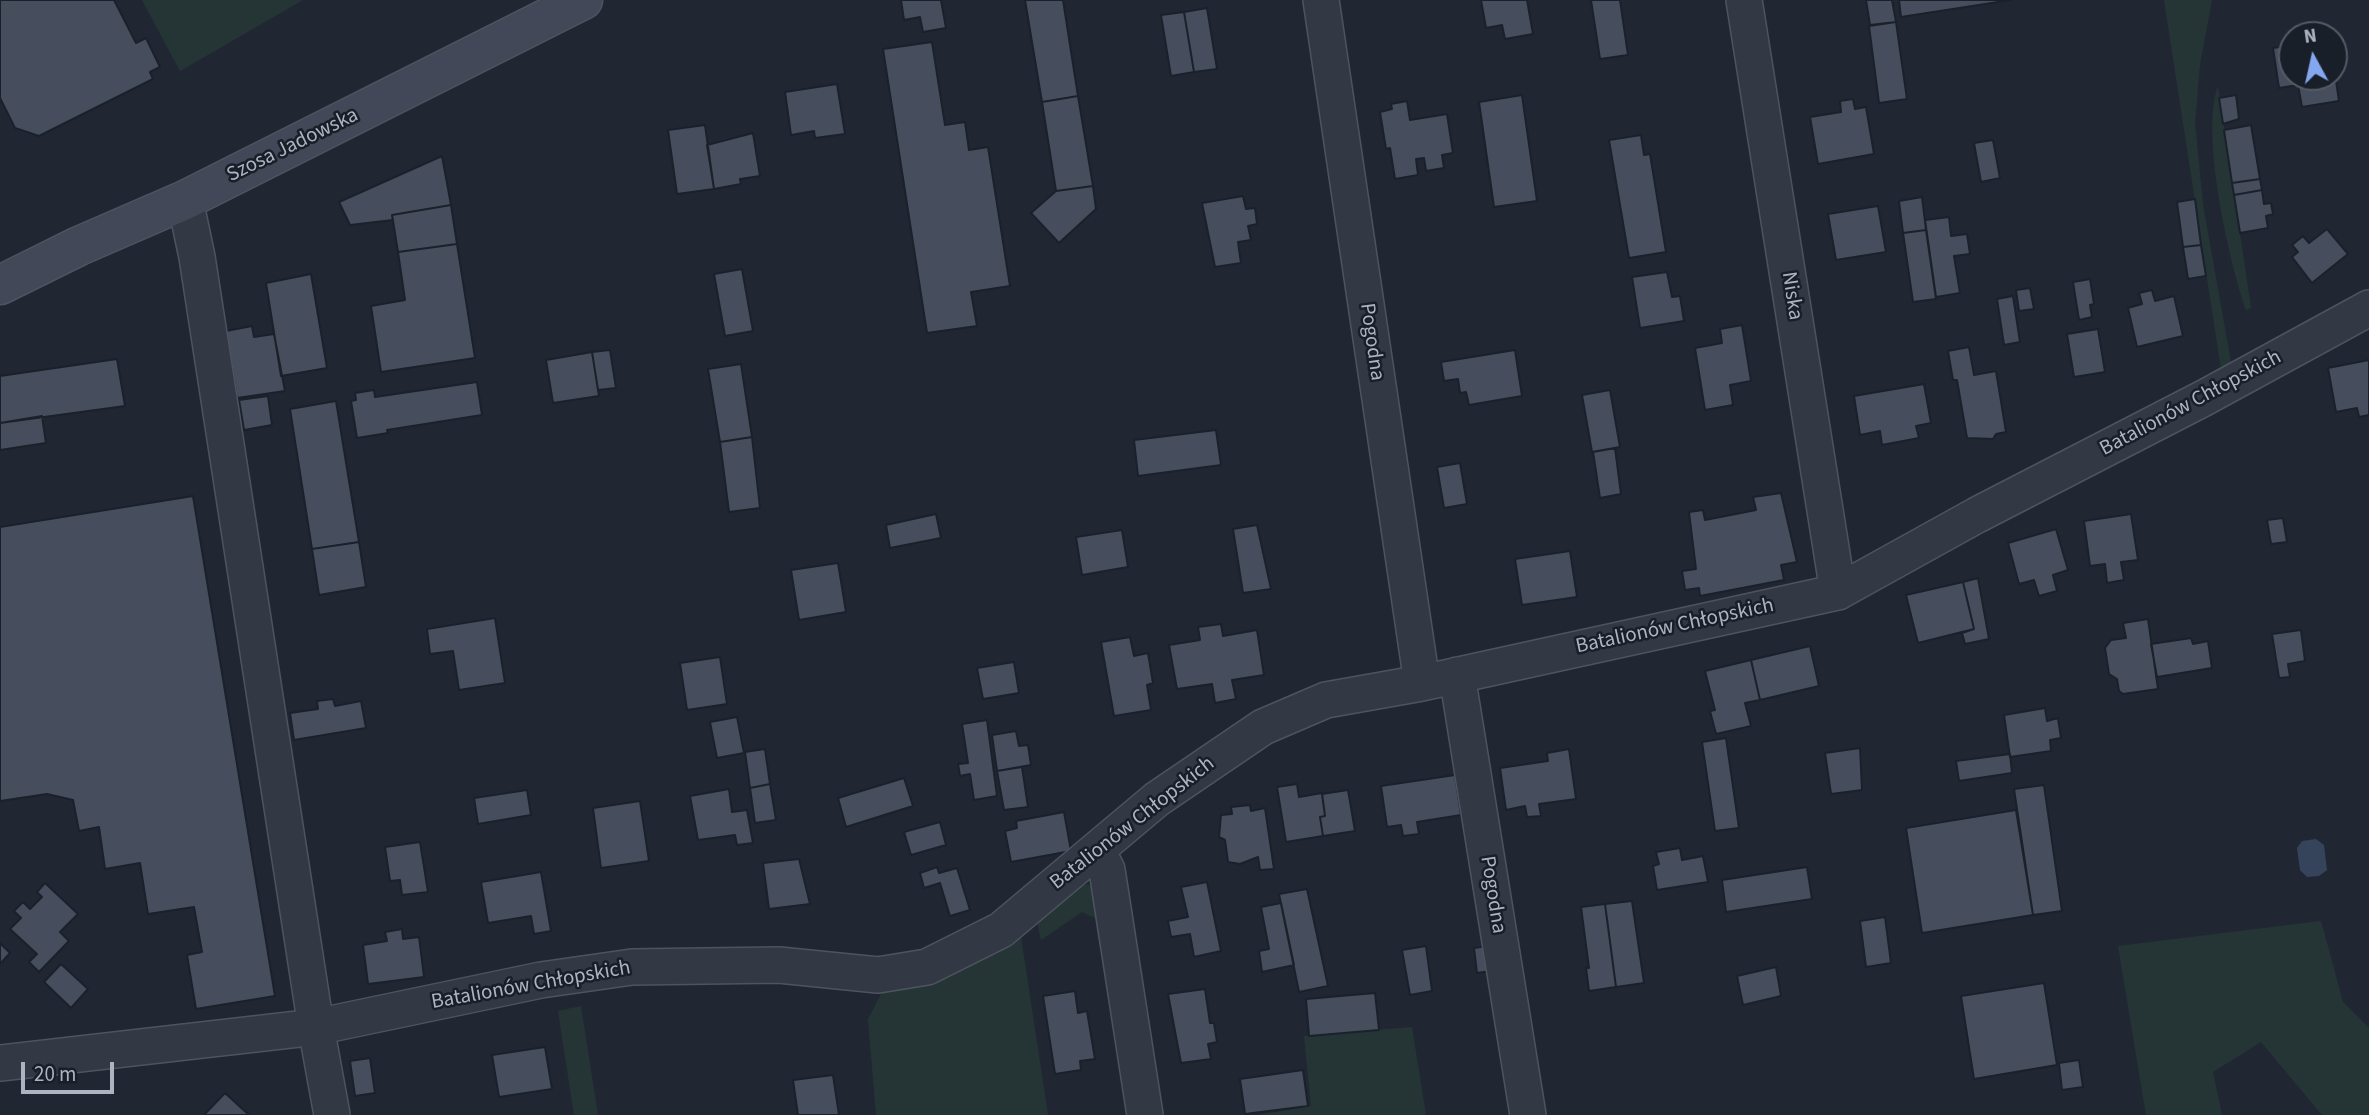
<!DOCTYPE html>
<html>
<head>
<meta charset="utf-8">
<style>
  body { margin:0 }
  #map { position:relative; width:2369px; height:1115px; overflow:hidden; background:#202733; font-family:"Source Sans 3",sans-serif }
  canvas { display:block }
  .north { position:absolute; left:2278px; top:21px; width:70px; height:70px; box-sizing:border-box; background:#191f28; border:2px solid #545b65; border-radius:50%; rotate:352deg; font-size:19px; font-weight:700; line-height:28px; text-align:center; color:#adb4c1 }
  .north::after { content:''; display:block; margin:auto; width:24px; height:32px; background:#84a8ef; clip-path:polygon(50% 0,100% 100%,50% 72%,0 100%) }
  .scale { position:absolute; left:21px; top:1062px; width:93px; height:32px; box-sizing:border-box; border:4px solid #adb4c1; border-top:0; padding-left:9px; font-size:21px; line-height:24px; white-space:nowrap; color:#adb4c1; -webkit-text-stroke:5px #191f28; paint-order:stroke }
</style>
</head>
<body>
<div id="map">
<canvas width="2369" height="1115"></canvas>
<div class="north">N</div>
<div class="scale">20 m</div>
</div>
<script>
const g = document.querySelector('canvas').getContext('2d');
g.lineJoin = 'round';
function fillPath(path, color) { g.fillStyle = color; g.fill(path, 'evenodd'); }
function trace(path, color, width, dash) { g.strokeStyle = color; g.lineWidth = width; g.lineCap = dash ? 'butt' : 'round'; g.setLineDash(dash || []); g.stroke(path); }
function drawText(font, color, halo, rows, align = 'center') {
  g.font = font + ' "Source Sans 3",sans-serif'; g.lineWidth = 5; g.setLineDash([]); g.textBaseline = 'middle'; g.strokeStyle = halo; g.fillStyle = color; for (const [text, x, y, turn = 0] of rows) {
    g.save(); g.translate(x, y); g.rotate((+turn || 0) * Math.PI / 180); g.textAlign = isNaN(turn) ? turn : align; if (halo) g.strokeText(text, 0, 0); g.fillText(text, 0, 0); g.restore();
  }
}
const green = new Path2D(`
  M142,0H303L180,71Z
  M2164,0H2212L2200,64L2195,122L2203,205L2231,362V369L2222,375Z
  M2218,86L2251,308L2246,310C2229,261 2200,133 2218,86Z
  M1087,884L1093,887L1105,937L1098,940L1095,918L1082,912L1041,940L1037,922L1070,891Z
  M2321,921L2343,1002L2369,1028V1115H2322L2261,1042L2213,1072L2222,1115H2146L2118,946Z
  M1021,937L1048,1115H876L868,1019L882,992L928,985Z
  M581,1006L598,1115H574L558,1011Z
  M1412,1027L1426,1115H1258L1311,1106L1304,1036Z`);
const water = new Path2D(`
  M2316,839L2324,845L2327,870L2319,876L2307,877L2300,870L2297,848L2302,841Z`);
const building = new Path2D(`
  M0,0H114L136,43L146,38L160,67L150,72L153,79L39,136L15,128L0,98Z
  M901,0H941L946,28L923,32L920,17L904,20Z
  M1025,0H1063L1078,96L1042,102Z
  M1481,0H1527L1533,34L1505,39L1502,25L1486,28Z
  M1591,0H1620L1628,55L1600,59Z
  M1866,0H1892L1896,22L1870,25Z
  M1899,0H2011L1901,17Z
  M1207,8L1217,69L1194,72L1184,12Z
  M1184,12L1194,72L1171,76L1161,15Z
  M1896,22L1907,99L1879,103L1869,26Z
  M932,42L945,125L965,122L969,150L988,147L1010,286L971,292L977,326L927,333L883,49Z
  M2292,45V77H2334V67L2339,101L2302,107L2298,85L2279,88L2273,48Z
  M837,84L845,134L815,138L814,131L791,135L785,92Z
  M1522,95L1537,201L1494,207L1479,102Z
  M2236,95L2239,119L2223,124L2219,98Z
  M1078,96L1093,186L1056,191L1042,102Z
  M1853,99L1855,109L1866,107L1874,154L1818,164L1810,117L1841,112L1840,101Z
  M1407,101L1410,120L1447,114L1453,153L1442,155L1444,168L1426,171L1424,158L1416,159L1418,175L1395,179L1390,148L1386,149L1380,112L1392,109L1391,104Z
  M705,125L714,189L677,194L668,130Z
  M2251,125L2260,179L2232,183L2224,130Z
  M753,133L760,176L740,179L741,184L714,189L707,145Z
  M1641,135L1644,155L1650,154L1666,252L1629,258L1609,140Z
  M1993,140L2000,178L1981,182L1974,143Z
  M442,156L451,205L392,215L393,220L350,225L339,202Z
  M2260,179L2262,190L2234,195L2232,183Z
  M1093,186L1096,209L1059,243L1031,213L1056,191Z
  M2262,190L2264,204L2271,203L2273,214L2266,216L2268,228L2240,233L2234,195Z
  M1243,196L1246,209L1255,208L1257,224L1248,226L1251,240L1238,242L1241,263L1215,267L1202,203Z
  M1922,197L1926,230L1903,233L1899,201Z
  M2195,199L2201,245L2183,247L2177,202Z
  M451,205L457,244L398,252L392,215Z
  M1878,206L1886,252L1836,260L1828,214Z
  M1949,217L1951,236L1967,234L1970,254L1954,256L1960,293L1936,297L1925,220Z
  M2327,229L2348,254L2312,283L2292,257L2298,252L2292,245L2303,236L2309,243Z
  M1926,230L1936,299L1913,302L1903,233Z
  M457,244L475,358L381,372L371,306L405,300L398,252Z
  M2201,245L2206,276L2188,279L2183,247Z
  M742,269L753,331L725,336L714,274Z
  M1667,272L1672,297L1680,296L1684,321L1640,328L1632,277Z
  M311,274L327,368L281,376L266,283Z
  M2090,279L2094,304L2090,305L2092,317L2079,320L2073,282Z
  M2030,288L2034,309L2019,311L2016,290Z
  M2152,290L2155,301L2174,296L2183,336L2137,347L2128,308L2142,304L2139,293Z
  M2013,296L2020,342L2004,345L1997,299Z
  M1742,325L1751,381L1730,385L1733,405L1705,410L1695,348L1722,343L1720,329Z
  M252,326L254,337L274,334L285,391L237,398L226,331Z
  M2098,329L2105,372L2074,377L2067,334Z
  M1969,347L1974,375L1996,371L2006,432L1996,434L1993,439L1967,438L1957,380H1953L1948,351Z
  M610,350L616,388L598,390L592,352Z
  M1515,350L1522,396L1469,405L1466,392L1460,393L1458,379L1444,381L1441,362Z
  M592,352L599,396L553,403L546,360Z
  M117,359L125,406L0,423V376Z
  M2369,360V415L2359,417L2357,408L2336,412L2328,368Z
  M741,364L752,437L720,442L708,369Z
  M477,382L482,415L387,430L388,433L357,438L351,401L356,400L355,393L374,390L375,397Z
  M1924,384L1931,423L1916,426L1919,438L1882,445L1880,431L1860,435L1854,396Z
  M1610,390L1620,447L1592,452L1582,395Z
  M268,396L272,425L244,430L239,400Z
  M336,401L359,542L312,549L290,409Z
  M42,416L46,443L0,450V423Z
  M1216,430L1221,465L1138,476L1134,440Z
  M752,437L760,508L729,512L720,442Z
  M1615,448L1621,494L1600,498L1593,452Z
  M1460,463L1467,504L1444,508L1437,467Z
  M1781,493L1797,562L1781,565L1784,580L1700,596L1699,588L1685,590L1682,571L1696,569L1689,512L1703,510L1705,520L1756,510L1753,497Z
  M193,496L275,996L196,1009L187,955L202,952L194,907L148,914L140,863L105,869L99,827L79,831L73,800L47,794L0,801V527Z
  M936,514L941,538L890,548L886,525Z
  M2131,514L2138,560L2121,562L2124,580L2107,583L2105,564L2090,566L2084,521Z
  M2283,518L2287,542L2271,544L2267,520Z
  M1257,525L1271,589L1243,593L1233,529Z
  M2056,529L2068,570L2053,575L2057,591L2039,596L2034,580L2019,584L2008,543Z
  M1122,530L1128,567L1082,575L1076,537Z
  M359,542L366,587L319,595L312,549Z
  M1570,551L1577,597L1522,605L1515,559Z
  M838,563L846,612L799,620L791,570Z
  M1978,578L1989,639L1965,644L1962,633L1974,629L1963,582Z
  M1963,582L1974,629L1918,643L1906,595Z
  M495,618L505,683L459,690L453,651L430,654L427,629Z
  M2148,619L2158,689L2123,694L2119,691L2117,679L2109,674L2105,648L2111,640L2126,638L2123,623Z
  M1221,624L1223,636L1257,630L1264,675L1232,680L1236,699L1215,703L1212,684L1177,689L1169,645L1200,640L1198,627Z
  M2301,630L2305,661L2288,664L2290,677L2279,678L2272,634Z
  M1130,637L1134,656L1148,653L1153,683L1147,685L1151,710L1114,716L1101,642Z
  M2191,638L2193,644L2208,641L2212,668L2157,677L2151,644Z
  M1810,646L1819,686L1760,700L1751,660Z
  M720,657L727,704L687,710L680,663Z
  M1751,660L1760,700L1745,703L1751,726L1716,734L1710,711L1715,710L1705,671Z
  M1014,662L1019,693L983,699L977,668Z
  M333,699L335,706L361,701L366,728L294,740L290,713L318,709L317,701Z
  M2045,708L2047,721L2058,718L2061,738L2050,740L2051,751L2010,757L2004,715Z
  M737,717L744,753L717,758L710,722Z
  M987,720L997,796L974,800L970,774L960,776L958,764L968,763L962,724Z
  M1016,731L1019,746L1028,745L1031,765L997,771L992,735Z
  M1726,738L1739,828L1715,831L1702,742Z
  M1860,748L1862,790L1831,794L1825,753Z
  M765,749L770,784L750,788L745,752Z
  M1569,749L1576,799L1539,804L1541,816L1527,817L1525,806L1506,810L1500,768L1548,761L1547,753Z
  M2010,754L2012,773L1959,781L1956,761Z
  M1022,767L1028,807L1004,810L997,771Z
  M1455,775L1461,815L1417,822L1419,834L1403,836L1401,825L1387,827L1381,786Z
  M904,778L913,806L846,827L838,798Z
  M770,784L776,820L755,823L750,788Z
  M1297,784L1299,797L1322,793L1325,816L1320,817L1323,836L1286,842L1277,787Z
  M2044,785L2062,911L2033,915L2014,789Z
  M729,789L732,812L747,810L753,843L737,845L735,835L698,840L690,796Z
  M527,790L531,815L478,824L474,798Z
  M1348,790L1355,831L1323,836L1320,817L1325,816L1322,794Z
  M640,801L649,861L601,868L593,808Z
  M1250,805L1251,811L1265,808L1274,869L1260,870L1258,857L1240,864L1228,862L1225,840L1219,837L1221,815L1232,814L1231,807Z
  M2016,810L2033,915L1922,933L1906,828Z
  M1064,812L1071,851L1011,862L1005,831L1017,828L1016,821Z
  M940,822L946,845L911,855L904,832Z
  M420,842L428,892L402,895L400,880L390,881L385,847Z
  M1680,848L1682,860L1703,856L1708,882L1657,890L1653,866L1659,864L1656,852Z
  M799,859L810,904L769,909L763,863Z
  M937,867L939,873L957,868L970,910L950,916L940,883L924,888L920,873Z
  M1807,867L1812,899L1726,912L1722,880Z
  M541,872L551,931L534,934L531,916L488,923L481,882Z
  M1207,882L1221,951L1194,957L1190,934L1171,937L1168,921L1188,917L1181,887Z
  M45,883L78,914L60,932L69,941L39,972L29,962L37,954L10,929L21,918L14,911L23,902L30,909L42,897L37,892Z
  M1307,889L1328,986L1299,992L1279,894Z
  M1632,901L1644,983L1616,987L1605,904Z
  M1281,903L1294,965L1262,972L1259,951L1269,949L1261,907Z
  M1605,904L1616,987L1589,991L1586,968H1589L1581,907Z
  M1885,917L1891,963L1866,967L1860,921Z
  M402,929L403,939L419,937L424,977L368,984L363,945L387,941L385,932Z
  M0,943L10,953L0,964Z
  M1426,946L1432,991L1410,995L1402,950Z
  M1488,946L1491,971L1477,973L1474,948Z
  M61,964L88,989L71,1008L44,982Z
  M1776,967L1781,996L1743,1005L1737,976Z
  M2044,983L2057,1065L1974,1079L1961,996Z
  M1205,989L1210,1023H1214L1217,1042L1208,1044L1211,1059L1181,1063L1168,994Z
  M1075,991L1078,1013L1087,1011L1095,1059L1080,1061L1081,1070L1055,1074L1043,996Z
  M1375,993L1379,1030L1309,1036L1306,999Z
  M545,1047L552,1089L499,1097L492,1055Z
  M370,1058L375,1093L355,1096L350,1061Z
  M2079,1060L2083,1087L2062,1090L2059,1063Z
  M1303,1070L1308,1106L1245,1114L1240,1079Z
  M833,1075L839,1115H798L793,1080Z
  M225,1093L249,1115H204Z`);
const street = new Path2D(`
  M1321,0L1422,683
  M1744,0L1838,592
  M185,200L197,257L316,1027L332,1115
  M1457,675L1528,1115
  M1097,850L1107,870L1145,1115
  M0,1063L316,1027L541,980L632,967L779,965L878,975L927,967L1001,930L1157,799L1263,727L1326,700L1422,683L1838,592L1977,515L2204,398L2369,308`);
const secondary = new Path2D(`
  M0,285L79,246L185,200L583,0`);
const streetNames = [
  ["Szosa Jadowska",293,146,-26],
  ["Niska",1791,296,81],
  ["Pogodna",1371,342,82],
  ["Batalionów Chłopskich",2191,404,-28],
  ["Batalionów Chłopskich",1675,627,-12],
  ["Batalionów Chłopskich",1133,824,-38],
  ["Pogodna",1492,895,81],
  ["Batalionów Chłopskich",531,986,-10]
];
fillPath(green, '#253536');
fillPath(water, '#36445b');
fillPath(building, '#464e5d');
trace(building, '#1b212b', 2);
trace(street, '#4e545f', 38);
trace(secondary, '#4e545f', 41);
trace(street, '#333944', 35);
trace(secondary, '#424857', 38);
drawText('21px', '#adb4c1', '#191f28', streetNames);
</script>
</body>
</html>
